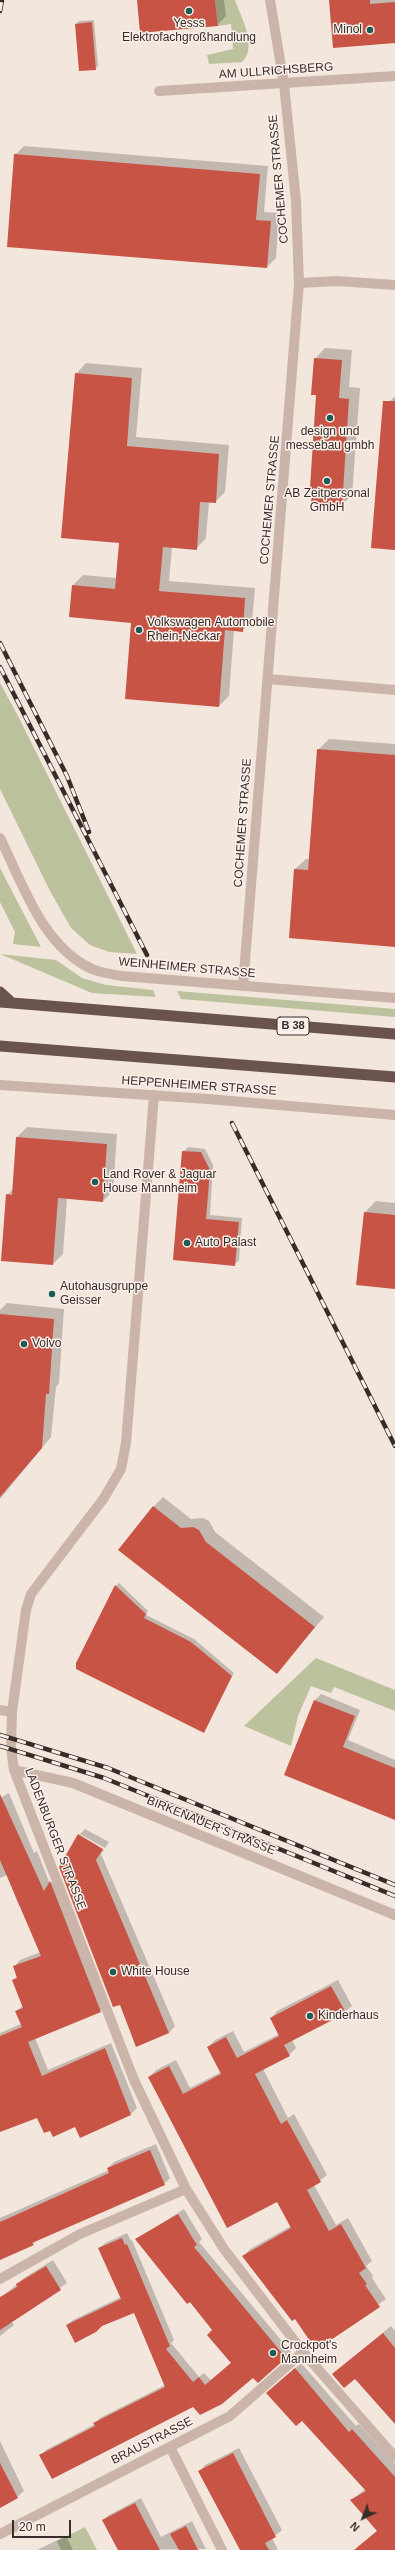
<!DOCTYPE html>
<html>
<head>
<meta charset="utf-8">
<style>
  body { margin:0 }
  #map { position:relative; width:395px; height:2550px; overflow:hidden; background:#f3e6dd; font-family:Helvetica,sans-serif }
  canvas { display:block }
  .north { position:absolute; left:343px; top:2498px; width:40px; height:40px; -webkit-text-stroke:3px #faf0ea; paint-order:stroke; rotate:223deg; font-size:11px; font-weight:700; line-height:16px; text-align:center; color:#382c29 }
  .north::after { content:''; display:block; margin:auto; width:14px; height:18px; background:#382c29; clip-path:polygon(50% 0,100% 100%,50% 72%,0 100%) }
  .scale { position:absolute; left:12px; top:2520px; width:59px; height:18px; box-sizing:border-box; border:2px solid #382c29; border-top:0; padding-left:5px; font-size:12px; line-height:14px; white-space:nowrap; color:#382c29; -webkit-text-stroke:3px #faf0ea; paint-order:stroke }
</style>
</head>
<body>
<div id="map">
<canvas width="395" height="2550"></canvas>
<div class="north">N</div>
<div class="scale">20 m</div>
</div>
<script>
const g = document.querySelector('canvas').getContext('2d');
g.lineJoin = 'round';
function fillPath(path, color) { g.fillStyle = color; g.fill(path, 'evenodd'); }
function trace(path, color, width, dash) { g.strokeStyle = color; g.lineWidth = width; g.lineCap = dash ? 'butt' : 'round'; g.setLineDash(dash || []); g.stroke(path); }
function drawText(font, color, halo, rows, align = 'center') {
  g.font = font + ' Helvetica,sans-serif'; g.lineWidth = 3; g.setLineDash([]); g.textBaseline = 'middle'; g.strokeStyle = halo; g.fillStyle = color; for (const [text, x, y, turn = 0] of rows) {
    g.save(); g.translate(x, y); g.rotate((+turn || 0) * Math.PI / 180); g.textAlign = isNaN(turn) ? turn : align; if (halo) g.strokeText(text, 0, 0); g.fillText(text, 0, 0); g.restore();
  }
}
const green = new Path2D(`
  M215,0H235C241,17 258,47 242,62L209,64L207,55L233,49L231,24L218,26Z
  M0,683L18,716L137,954L109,952L90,945L71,928L50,891L0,789Z
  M0,868L41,947L13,944L15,932L0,902Z
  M0,954L56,960L82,978L106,985L153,990L156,997L92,993Z
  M177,991L395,1009V1017L181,999Z
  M316,1658L395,1690V1711L334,1687L331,1693L311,1686L298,1716L291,1746L244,1726Z
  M85,2527L97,2550H61L57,2541Z`);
const shadow = new Path2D(`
  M138,0H224L226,16L217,25Z
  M330,0H395V42Z
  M94,20L98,66L95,69L76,24L79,21Z
  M24,146L268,166L264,212L279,213L276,258L267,267L15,155Z
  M325,348L352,350L349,387L360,388L352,495L341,506L317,394L315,359Z
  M86,363L142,368L136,437L229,445L225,492L215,502H209L206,538L196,549L172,547L169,581L255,588L252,621L242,631L234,630L229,696L219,706L132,622L73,585L83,575L117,578L120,542L76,374Z
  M394,397H395V549L389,402Z
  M329,739L395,744V946L295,869L306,859H310L318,750Z
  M27,1127L117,1134L113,1191L103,1201L67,1198L63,1254L53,1264L7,1195L13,1189L17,1137Z
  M188,1147L205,1149L213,1165L210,1215L242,1218L239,1260L234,1265L174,1259L183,1152Z
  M376,1201L395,1203V1288L365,1212Z
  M7,1303L64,1309L59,1383L56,1387L51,1437L0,1499V1310Z
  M163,1497L191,1519L203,1518L209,1521L215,1532L324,1617L277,1672L153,1507Z
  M119,1583L148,1611L146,1615L194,1639L234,1673L204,1731L116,1586Z
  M321,1694L360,1710L348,1740L395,1760V1819L285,1774L315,1700Z
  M9,1793L34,1853L37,1851L50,1884L57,1876L106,2005L100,2011L35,2038L48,2070L111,2043L137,2108L131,2114L80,2136L75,2126L51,2129L38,2117L0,2131V2033L21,2024L16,2012L23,2005L13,1980L18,1976L14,1967L20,1960L41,1952L22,1905L19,1906L7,1875L0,1878V1798Z
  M85,1829L109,1842L105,1848L80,1834Z
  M79,1836L104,1850L101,1854L175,2026L169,2033L120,2004Z
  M338,1980L352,2006L345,2012L292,2040L296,2048L289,2055L263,2069L288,2118L294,2114L327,2175L314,2185L336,2225L348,2218L372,2261L366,2266L373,2276L372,2278L386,2299L316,2349L295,2318L244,2256L250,2249L291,2226L277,2201L149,2077L156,2070L176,2060L190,2088L221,2072L208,2047L215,2040L233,2031L244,2052L279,2034L271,2018L277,2011Z
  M156,2144L170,2178L164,2184L38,2239L33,2244L0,2259V2218L109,2170L108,2168L114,2162Z
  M184,2209L202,2239L199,2242L291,2352L258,2382L253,2376L193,2405L41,2455L46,2450L95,2424L100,2418L165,2385L134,2311L67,2325L73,2320L121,2297L99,2249L105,2243L127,2233L131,2241L132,2240L174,2340L171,2343L199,2377L204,2373L211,2380L232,2362L213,2330L137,2239Z
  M53,2260L67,2283L12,2322L14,2325L0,2336V2299L24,2278Z
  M391,2326L395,2331V2422L355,2377L341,2367Z
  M301,2363L356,2426L359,2424L395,2464V2550H355L378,2530L352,2500L365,2489L274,2387Z
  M0,2441L24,2491L17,2497L0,2506Z
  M239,2448L282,2530L272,2538L278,2550H241L200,2471L205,2465Z
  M141,2498L161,2537L192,2521L206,2549L118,2550L103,2520L109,2515Z
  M66,2536L73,2550H37Z`);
const building = new Path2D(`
  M137,0H215L218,26L140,33Z
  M329,0H370V4L395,2V43L333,48Z
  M92,22L96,70L79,71L75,24Z
  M14,154L260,174L256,220L271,221L267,268L7,247Z
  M314,358L342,360L339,398L349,399L342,507L311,504L312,488H310L316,395H311Z
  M75,373L132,378L127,446L219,454L216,503L200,502L197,550L163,547L159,591L245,598L243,632L225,630L219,707L125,699L131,623L69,617L72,585L115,589L119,543L61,538Z
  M383,401H395V550L371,548Z
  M317,749L395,755V947L289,938L294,869L308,870Z
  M16,1137L107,1144L103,1202L58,1198L53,1265L1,1261L6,1194L12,1195Z
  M182,1151L201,1152L210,1170L206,1219L239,1222L235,1266L173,1260Z
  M364,1212L395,1215V1289L356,1285Z
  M0,1314L54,1319L49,1394H46L42,1448L0,1497Z
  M153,1506L181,1528L193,1527L199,1530L206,1542L315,1627L277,1674L118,1550Z
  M115,1585L146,1614L144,1618L191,1642L232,1676L204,1733L76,1669V1663Z
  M314,1700L355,1716L343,1747L395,1768V1820L284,1775Z
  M0,1794L44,1891L50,1881L101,2012L28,2042L42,2076L105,2048L131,2115L80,2138L75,2127L53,2137L50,2131L44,2133L37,2118L0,2132V2036L22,2027L15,2011L23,2008L12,1980L17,1978L13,1966L41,1956L0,1860Z
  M78,1834L103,1849L96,1860L169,2033L136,2047L120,2005L113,2007L59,1867Z
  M331,1986L346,2013L284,2045L290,2056L255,2074L281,2124L287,2120L321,2182L307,2190L329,2231L341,2224L366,2268L359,2273L367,2284L365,2285L380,2307L316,2350L295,2319L292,2321L242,2256L291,2228L277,2202L227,2228L148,2077L169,2066L183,2094L221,2074L207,2047L226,2037L237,2058L279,2036L270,2018Z
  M150,2150L165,2185L32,2243L34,2245L0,2260V2222L109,2173L107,2168Z
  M178,2214L197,2245L194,2247L286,2358L258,2383L253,2378L222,2404L200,2415L193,2407L52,2479L39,2455L95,2426L93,2423L165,2387L134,2313L102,2326L96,2332L75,2343L66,2325L121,2299L98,2248L122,2238L125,2245L127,2244L170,2346L166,2349L193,2382L199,2377L205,2385L231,2363L207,2335L212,2330L190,2302L187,2304L135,2239Z
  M46,2266L61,2290L0,2330V2297L17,2287L16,2284Z
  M383,2333L395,2348V2424L355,2379L344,2388L332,2374Z
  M295,2368L349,2432L352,2429L395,2477V2550H354L377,2531L350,2500L366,2491L302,2421L296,2426L266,2393Z
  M233,2453L276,2537L265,2543L269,2550H240L198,2471Z
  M0,2463L18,2498L0,2508Z
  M135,2503L147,2526L160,2550H118L102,2520Z
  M186,2526L198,2550H179L170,2534Z`);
const minor = new Path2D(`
  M159,91L395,76
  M299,283L337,281L395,285
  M268,679L395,690
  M154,1095L126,1443L121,1469L104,1498L31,1594L26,1610L12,1712L11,1748L14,1770L134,2080L186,2189L224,2249L303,2352L395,2457
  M0,1710L12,1712
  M14,1770L73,1783L395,1915
  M0,2279L80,2234L186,2189
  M170,2447L222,2550
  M0,2534L230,2416L303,2352`);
const tertiary = new Path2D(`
  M0,838C23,884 42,946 92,969C101,973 112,974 122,976L395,998
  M243,986L299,283L296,201L284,84L270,0
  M0,1085L208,1099L395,1115`);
const trunk = new Path2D(`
  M0,992L12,1003
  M0,1002L395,1034
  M0,1046L395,1077`);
const rail = new Path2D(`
  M0,11L2,0
  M0,643L67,776L89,832
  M0,667L147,955
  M232,1123L395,1446
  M0,1735L108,1768L395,1885
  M0,1746L104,1778L395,1896`);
const markers = [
  [189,11,4,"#1d5b57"],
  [370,30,4,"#1d5b57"],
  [330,418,4,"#1d5b57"],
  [327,481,4,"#1d5b57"],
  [139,630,4,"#1d5b57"],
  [95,1182,4,"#1d5b57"],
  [187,1243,4,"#1d5b57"],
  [52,1294,4,"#1d5b57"],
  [24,1344,4,"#1d5b57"],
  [113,1972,4,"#1d5b57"],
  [310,2016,4,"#1d5b57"],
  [273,2353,4,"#1d5b57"]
];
const shields = [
  [293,1026,32]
];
const shieldNames = [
  ["B 38",293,1026]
];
const poiNames = [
  ["Yesss",189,24,"center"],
  ["Elektrofachgroßhandlung",189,38,"center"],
  ["Minol",362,30,"right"],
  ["design und",330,432,"center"],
  ["messebau gmbh",330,446,"center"],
  ["AB Zeitpersonal",327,494,"center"],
  ["GmbH",327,508,"center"],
  ["Volkswagen Automobile",147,623],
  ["Rhein-Neckar",147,637],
  ["Land Rover & Jaguar",103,1175],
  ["House Mannheim",103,1189],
  ["Auto Palast",195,1243],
  ["Autohausgruppe",60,1287],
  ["Geisser",60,1301],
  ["Volvo",32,1344],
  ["White House",121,1972],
  ["Kinderhaus",318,2016],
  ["Crockpot's",281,2346],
  ["Mannheim",281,2360]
];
const streetNames = [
  ["AM ULLRICHSBERG",276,71,-4],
  ["COCHEMER STRASSE",279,179,-95],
  ["COCHEMER STRASSE",270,500,-85],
  ["COCHEMER STRASSE",243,823,-86],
  ["WEINHEIMER STRASSE",187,968,5],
  ["HEPPENHEIMER STRASSE",199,1086,4],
  ["BIRKENAUER STRASSE",211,1826,22],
  ["LADENBURGER STRASSE",55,1839,69],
  ["BRAUSTRASSE",152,2441,-27]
];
fillPath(green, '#bbc29d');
fillPath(shadow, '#0003');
fillPath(building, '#c85446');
trace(minor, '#cbb4a9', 10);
trace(tertiary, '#cbb4a9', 10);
trace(trunk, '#6a524d', 11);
trace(rail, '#382c29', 4.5);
trace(rail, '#faf0ea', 3, [9]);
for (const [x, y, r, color] of markers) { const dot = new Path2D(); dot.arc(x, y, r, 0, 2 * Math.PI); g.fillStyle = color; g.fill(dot); trace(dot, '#faf0ea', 1.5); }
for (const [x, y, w] of shields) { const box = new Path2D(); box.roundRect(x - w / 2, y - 9, w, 18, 3); g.fillStyle = '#faf0ea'; g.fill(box); trace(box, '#382c29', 1); }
drawText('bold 11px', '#382c29', null, shieldNames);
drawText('12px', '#382c29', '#faf0ea', poiNames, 'left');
drawText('12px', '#382c29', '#faf0ea', streetNames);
</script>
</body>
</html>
